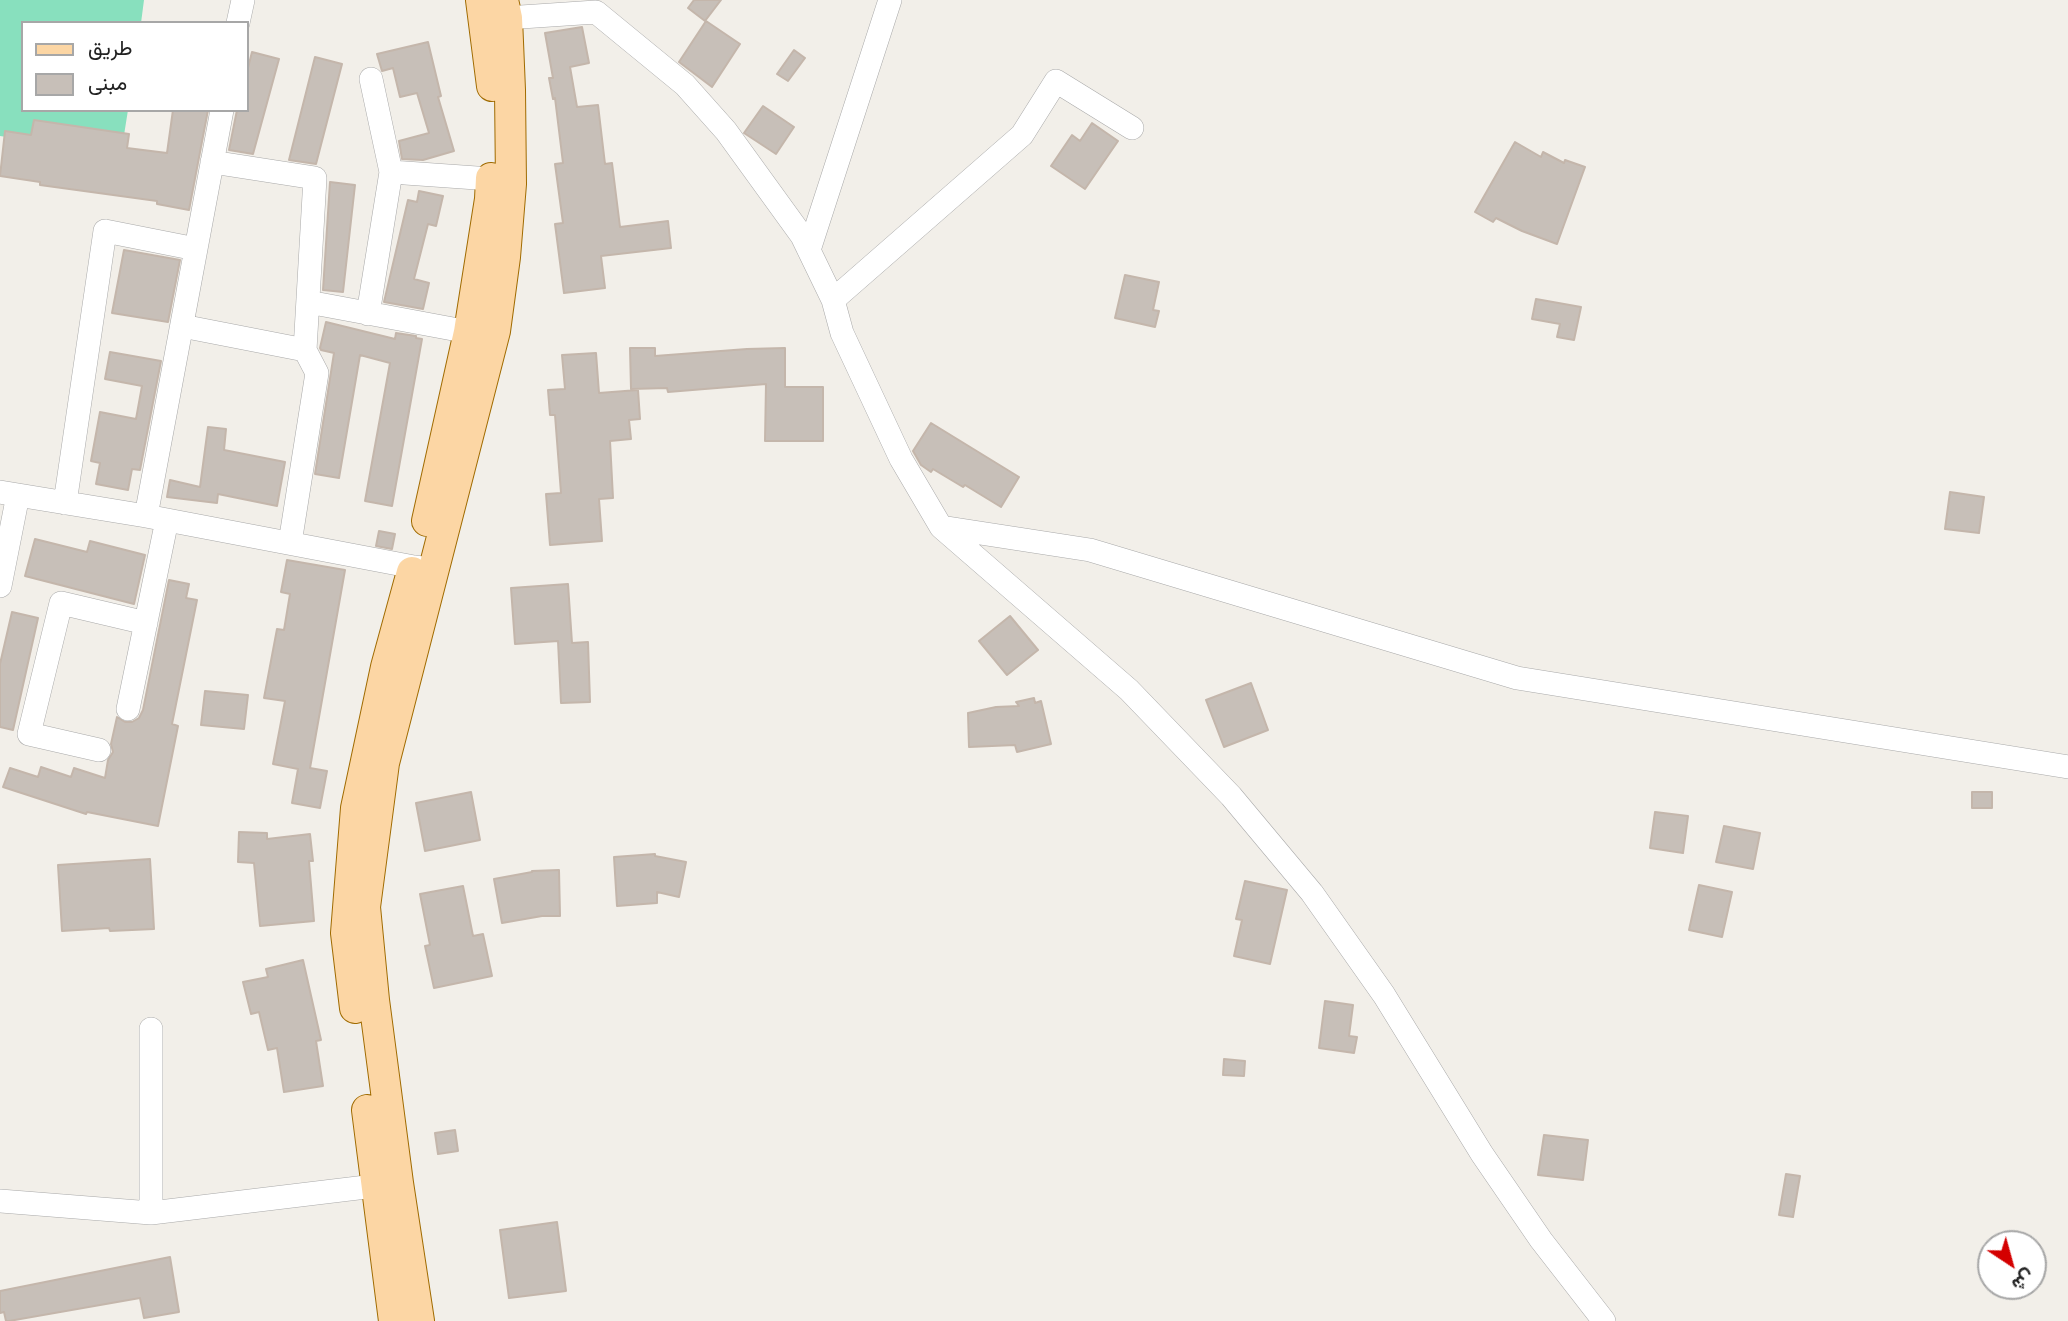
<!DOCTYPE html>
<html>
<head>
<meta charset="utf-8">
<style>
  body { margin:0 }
  #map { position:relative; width:2068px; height:1321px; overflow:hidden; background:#f2efe9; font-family:Roboto,Vazirmatn,sans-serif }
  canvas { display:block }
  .legend { position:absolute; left:21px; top:21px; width:228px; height:91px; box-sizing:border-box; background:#fff; border:2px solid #a7a7a7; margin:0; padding:9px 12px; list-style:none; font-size:21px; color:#222 }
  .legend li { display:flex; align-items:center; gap:14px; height:35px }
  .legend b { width:35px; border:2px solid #a7a7a7 }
  .north { position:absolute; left:1977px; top:1230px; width:70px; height:70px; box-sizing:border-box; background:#fff; border:2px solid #a7a7a7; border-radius:50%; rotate:144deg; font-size:19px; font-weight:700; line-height:28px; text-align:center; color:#222 }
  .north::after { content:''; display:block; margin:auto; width:24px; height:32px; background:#d40000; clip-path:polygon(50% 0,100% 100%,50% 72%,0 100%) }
</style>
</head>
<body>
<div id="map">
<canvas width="2068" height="1321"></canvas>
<ul class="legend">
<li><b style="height:9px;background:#fcd6a4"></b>طريق</li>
<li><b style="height:19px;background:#c7bfb8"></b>مبنى</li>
</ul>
<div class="north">ش</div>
</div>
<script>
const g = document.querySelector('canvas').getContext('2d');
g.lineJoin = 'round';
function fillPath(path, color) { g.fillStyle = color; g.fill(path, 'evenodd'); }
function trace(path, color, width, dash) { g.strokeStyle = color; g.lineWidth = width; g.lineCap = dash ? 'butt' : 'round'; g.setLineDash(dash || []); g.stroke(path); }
const pitch = new Path2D(`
  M0,0H144L141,23H23V110H128L121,154L0,136Z`);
const building = new Path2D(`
  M694,0H721L705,21L688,8Z
  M706,21L740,44L712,87L679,62Z
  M582,27L589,63L570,67L577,107L598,105L605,164L612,163L620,227L668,221L671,248L601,256L605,288L564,293L555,224L563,223L555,164L563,163L555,98L553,99L549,78H553L545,33Z
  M428,42L441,96L438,97L454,151L423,160L402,159L399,141L429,133L417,93L400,97L393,68L382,71L377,54Z
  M794,50L805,58L788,81L777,74Z
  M252,52L279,59L253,154L229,150L237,110H247V72Z
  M315,57L342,64L316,164L289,160Z
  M763,106L794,127L776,154L744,133Z
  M173,110H208L189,210L157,204V201L40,185V182L0,176L5,131L31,135L34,120L129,134L127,148L167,153Z
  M1092,123L1118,141L1085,189L1051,166L1072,135L1080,141Z
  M1515,142L1541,157L1543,152L1564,163L1565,160L1585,167L1557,244L1522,231L1496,218L1493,222L1475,212Z
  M330,182L355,185L343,292L323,290Z
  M419,191L443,196L436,226L428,224L414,279L429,283L423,309L384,302L408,200L417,202Z
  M124,250L180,260L168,322L112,313Z
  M1125,275L1159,282L1153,310L1159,311L1155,327L1115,318Z
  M1536,299L1581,307L1574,340L1557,337L1560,324L1532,319Z
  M326,322L395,339L396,333L416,336V338L422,339L392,506L365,501L390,363L360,355L339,478L315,474L334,353L321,350L320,348Z
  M630,348H655V356L747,349L785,348V387H823V441H765L766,384L668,392L667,388L631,389Z
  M110,352L161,361L140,470L132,469L128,490L96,484L100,463L91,461L100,412L136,419L142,386L105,379Z
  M596,353L599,393L638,390L640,419L629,420L631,439L610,441L613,498L599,499L602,541L550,545L546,494L561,493L555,415H550L548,390L565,389L562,355Z
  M931,423L1019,477L1001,507L965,485L963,487L933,469L931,472L921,465L913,451Z
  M208,427L226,429L224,450L285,462L277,506L218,494L217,503L167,497L170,480L200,487Z
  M1950,492L1984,497L1979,533L1945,529Z
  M379,531L395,534L392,549L376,546Z
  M35,539L87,552L90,541L145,555L134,604L25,576Z
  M287,560L345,570L310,768L327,771L320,808L292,803L298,769L273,764L285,701L264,698L277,629L284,630L290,594L281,592Z
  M169,580L189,584L186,598L197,600L172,724L178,726L158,826L87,812L86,814L3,787L10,768L38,777L41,767L71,777L74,768L105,778L108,760L113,752L111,744L117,717L125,722H132L139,718L143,710Z
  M568,584L572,643L588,642L590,702L561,703L558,641L515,644L511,588Z
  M12,612L38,618L13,730L0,727V664Z
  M1010,616L1038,650L1007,675L979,641Z
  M1251,683L1268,730L1224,747L1206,700Z
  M205,691L248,695L244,729L201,725Z
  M1034,698L1035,703L1041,701L1051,744L1017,752L1015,745L969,747L968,713L996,707L1019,706L1016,702Z
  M471,792L480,840L425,851L416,803Z
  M1972,792H1992V808H1972Z
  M1655,812L1688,816L1683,853L1650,848Z
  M1724,826L1760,833L1753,869L1716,862Z
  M239,832L267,833V839L310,834L313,861H309L314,921L260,926L254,863L238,862Z
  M655,854V856L686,862L679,897L657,892V903L617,906L614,857Z
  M150,859L154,929L110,931L109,928L62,931L58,865Z
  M559,870L560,916H542L502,923L494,879L532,872V871Z
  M1245,881L1287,890L1270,964L1234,956L1242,920L1236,919Z
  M1699,885L1732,892L1722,937L1689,930Z
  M463,886L473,936L483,934L492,976L434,988L425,946L430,945L420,894Z
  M303,960L321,1040L316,1041L323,1086L284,1092L277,1048L268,1050L259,1012L251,1014L243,982L268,977L266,969Z
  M1325,1001L1353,1005L1349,1036L1357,1037L1354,1053L1319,1048Z
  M1224,1059L1245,1061L1244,1076L1223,1075Z
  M455,1130L458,1151L438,1154L435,1133Z
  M1544,1135L1588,1140L1583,1180L1538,1175Z
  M1786,1174L1800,1176L1793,1217L1779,1215Z
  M557,1222L566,1291L509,1298L500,1230Z
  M170,1257L179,1312L144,1318L140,1298L9,1321H6L4,1312L0,1313V1291Z`);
const minor = new Path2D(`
  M491,19L596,12L685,85L726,131L802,236L833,300L842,333L901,459L941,527L1129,690L1231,796L1312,893L1384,995L1482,1154L1541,1240L1604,1321
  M238,23L243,0
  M212,162L315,178L305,350
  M391,172L491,179
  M809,250L890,0
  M833,300L1022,135L1056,81L1132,128
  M308,302L469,332H485
  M368,314L391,172L371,79
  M182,326L305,350L317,373L290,543
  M0,492L146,516L414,567L431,569
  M65,503L105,231L196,249
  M146,516L222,110
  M941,527L1090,550L1517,678L2068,767
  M0,586L18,495
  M128,709L167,520
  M99,750L29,734L61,603L146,623
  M0,1201L151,1213L391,1184
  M151,1213V1029`);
const major = new Path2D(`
  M481,0L492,86
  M427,521L469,332L490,199L491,178
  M355,1008L346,933L356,808L386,667L412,572
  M367,1110L394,1321
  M419,1321L398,1183L374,1000L365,907L384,763L495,331L505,257L511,184L510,90L507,18L503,0`);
fillPath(pitch, '#88e0be');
fillPath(building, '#c7bfb8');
trace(building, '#c4b6ab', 2);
trace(minor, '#a9a9a9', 24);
trace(major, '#a06b00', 32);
trace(minor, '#fff', 23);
trace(major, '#fcd6a4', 30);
</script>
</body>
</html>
